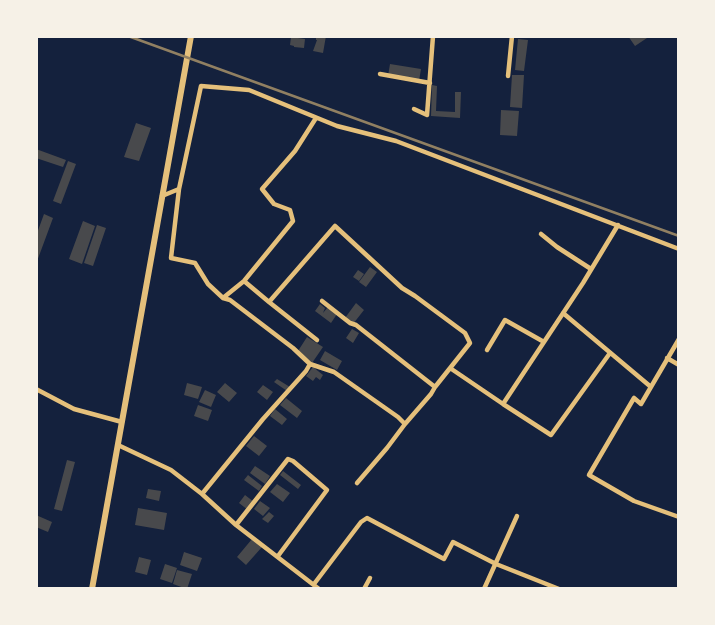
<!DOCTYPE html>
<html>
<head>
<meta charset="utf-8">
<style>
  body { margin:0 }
  #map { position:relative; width:715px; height:625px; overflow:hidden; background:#14213d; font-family:"Open Sans",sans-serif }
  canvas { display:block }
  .frame { position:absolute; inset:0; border:38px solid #f6f1e7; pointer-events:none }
</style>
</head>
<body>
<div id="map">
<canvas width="715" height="625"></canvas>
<div class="frame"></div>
</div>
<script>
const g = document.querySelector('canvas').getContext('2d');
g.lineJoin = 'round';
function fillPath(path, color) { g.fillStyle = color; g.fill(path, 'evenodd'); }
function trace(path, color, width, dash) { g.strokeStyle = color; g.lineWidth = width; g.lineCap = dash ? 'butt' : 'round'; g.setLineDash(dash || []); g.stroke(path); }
const building = new Path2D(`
  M316,36H326L323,53L313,51L317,40H316Z
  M628,36H650L635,46Z
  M291,37L305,39L304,48L294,47V46L290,45Z
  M518,39L528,40L524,71L515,70Z
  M390,64L421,69L419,81L388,76Z
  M512,75H524L522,108L510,107Z
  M432,85L437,86L436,111L455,112V92H461L460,118L431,116Z
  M501,110L519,111L517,136L500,135Z
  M136,123L151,128L139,161L124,157Z
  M36,149L66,160L63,167L36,158Z
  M68,161L76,164L61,204L53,201Z
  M44,214L53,218L36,264V236Z
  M83,221L95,226L82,264L69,259Z
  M97,225L106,228L93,266L84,263Z
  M370,267L377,272L366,287L359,282Z
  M358,270L364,274L359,281L353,277Z
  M356,303L364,310L353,324L345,318Z
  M320,304L325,308L323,313L328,307L337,314L331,323L315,311Z
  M352,329L359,333L353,343L346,338Z
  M307,337L323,347L312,363L298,351Z
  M325,351L342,361L337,370L320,360Z
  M313,367L323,375L320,380L316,377L313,381L306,376Z
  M277,379L290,387L287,391L274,382Z
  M187,383L202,387L198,399L184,395Z
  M225,383L237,393L229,402L217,392Z
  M263,385L273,392L267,400L257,392Z
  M205,390L216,395L211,407L199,402Z
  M286,398L302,411L297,418L280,405Z
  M198,405L212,410L208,421L194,416Z
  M275,409L287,419L282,425L270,416Z
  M254,436L267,446L259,456L246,446Z
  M67,460L75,462L62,511L54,509Z
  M255,466L270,476L265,484L250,473Z
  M283,471L301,485L298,489L280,475Z
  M248,475L262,486L259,491L244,480Z
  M277,484L290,493L283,502L270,492Z
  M148,489L161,491L159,501L146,498Z
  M245,495L254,502L248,510L239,503Z
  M260,501L270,508L263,516L254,509Z
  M138,508L167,513L164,530L135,525Z
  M269,512L274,516L268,523L262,519Z
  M36,515L52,522L48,532L36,527Z
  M252,539L262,547L246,565L237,557Z
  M184,552L202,558L197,571L180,565Z
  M139,557L151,560L147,575L135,572Z
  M165,564L177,568L172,583L160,579Z
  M177,570L192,574L187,589L173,584Z`);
const minor = new Path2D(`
  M380,74L430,83
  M508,76L512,36
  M414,109L427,115L433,36
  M316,118L295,151L262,189L274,204L290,210L293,221L244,281L223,298L230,300L293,348L310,364L334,372L398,417L405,424
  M179,189L171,258L195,263L208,284L223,298
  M162,196L179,189L201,86L249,90L337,126L396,141L679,249
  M541,234L557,247L591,269
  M244,281L269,302L317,340
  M322,301L350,323L356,325L435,387
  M269,302L335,226L402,288L415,296L465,333L470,343L435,387L431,394L405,424L387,448L357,483
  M563,313L651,387
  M679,339L641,404L634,398L589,475L634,501L679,517
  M487,350L505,320L544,342
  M667,358L679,365
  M450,368L503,404L583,283L618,225
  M36,389L74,409L122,422
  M503,404L551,435L610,353
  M118,445L171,470L202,494L236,525L319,589
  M202,494L263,419L306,371L310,364
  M236,525L288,459L293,461L327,490L278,556
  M314,584L361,522L367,518L444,559L453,542L496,564L559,589
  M364,589L370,578
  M484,589L517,516`);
const secondary = new Path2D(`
  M92,589L191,36`);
const rail = new Path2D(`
  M128,36L679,236`);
fillPath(building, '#48494c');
trace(minor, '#e5c07b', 4.5);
trace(secondary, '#e5c07b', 6);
trace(rail, '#918062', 2.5);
</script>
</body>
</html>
